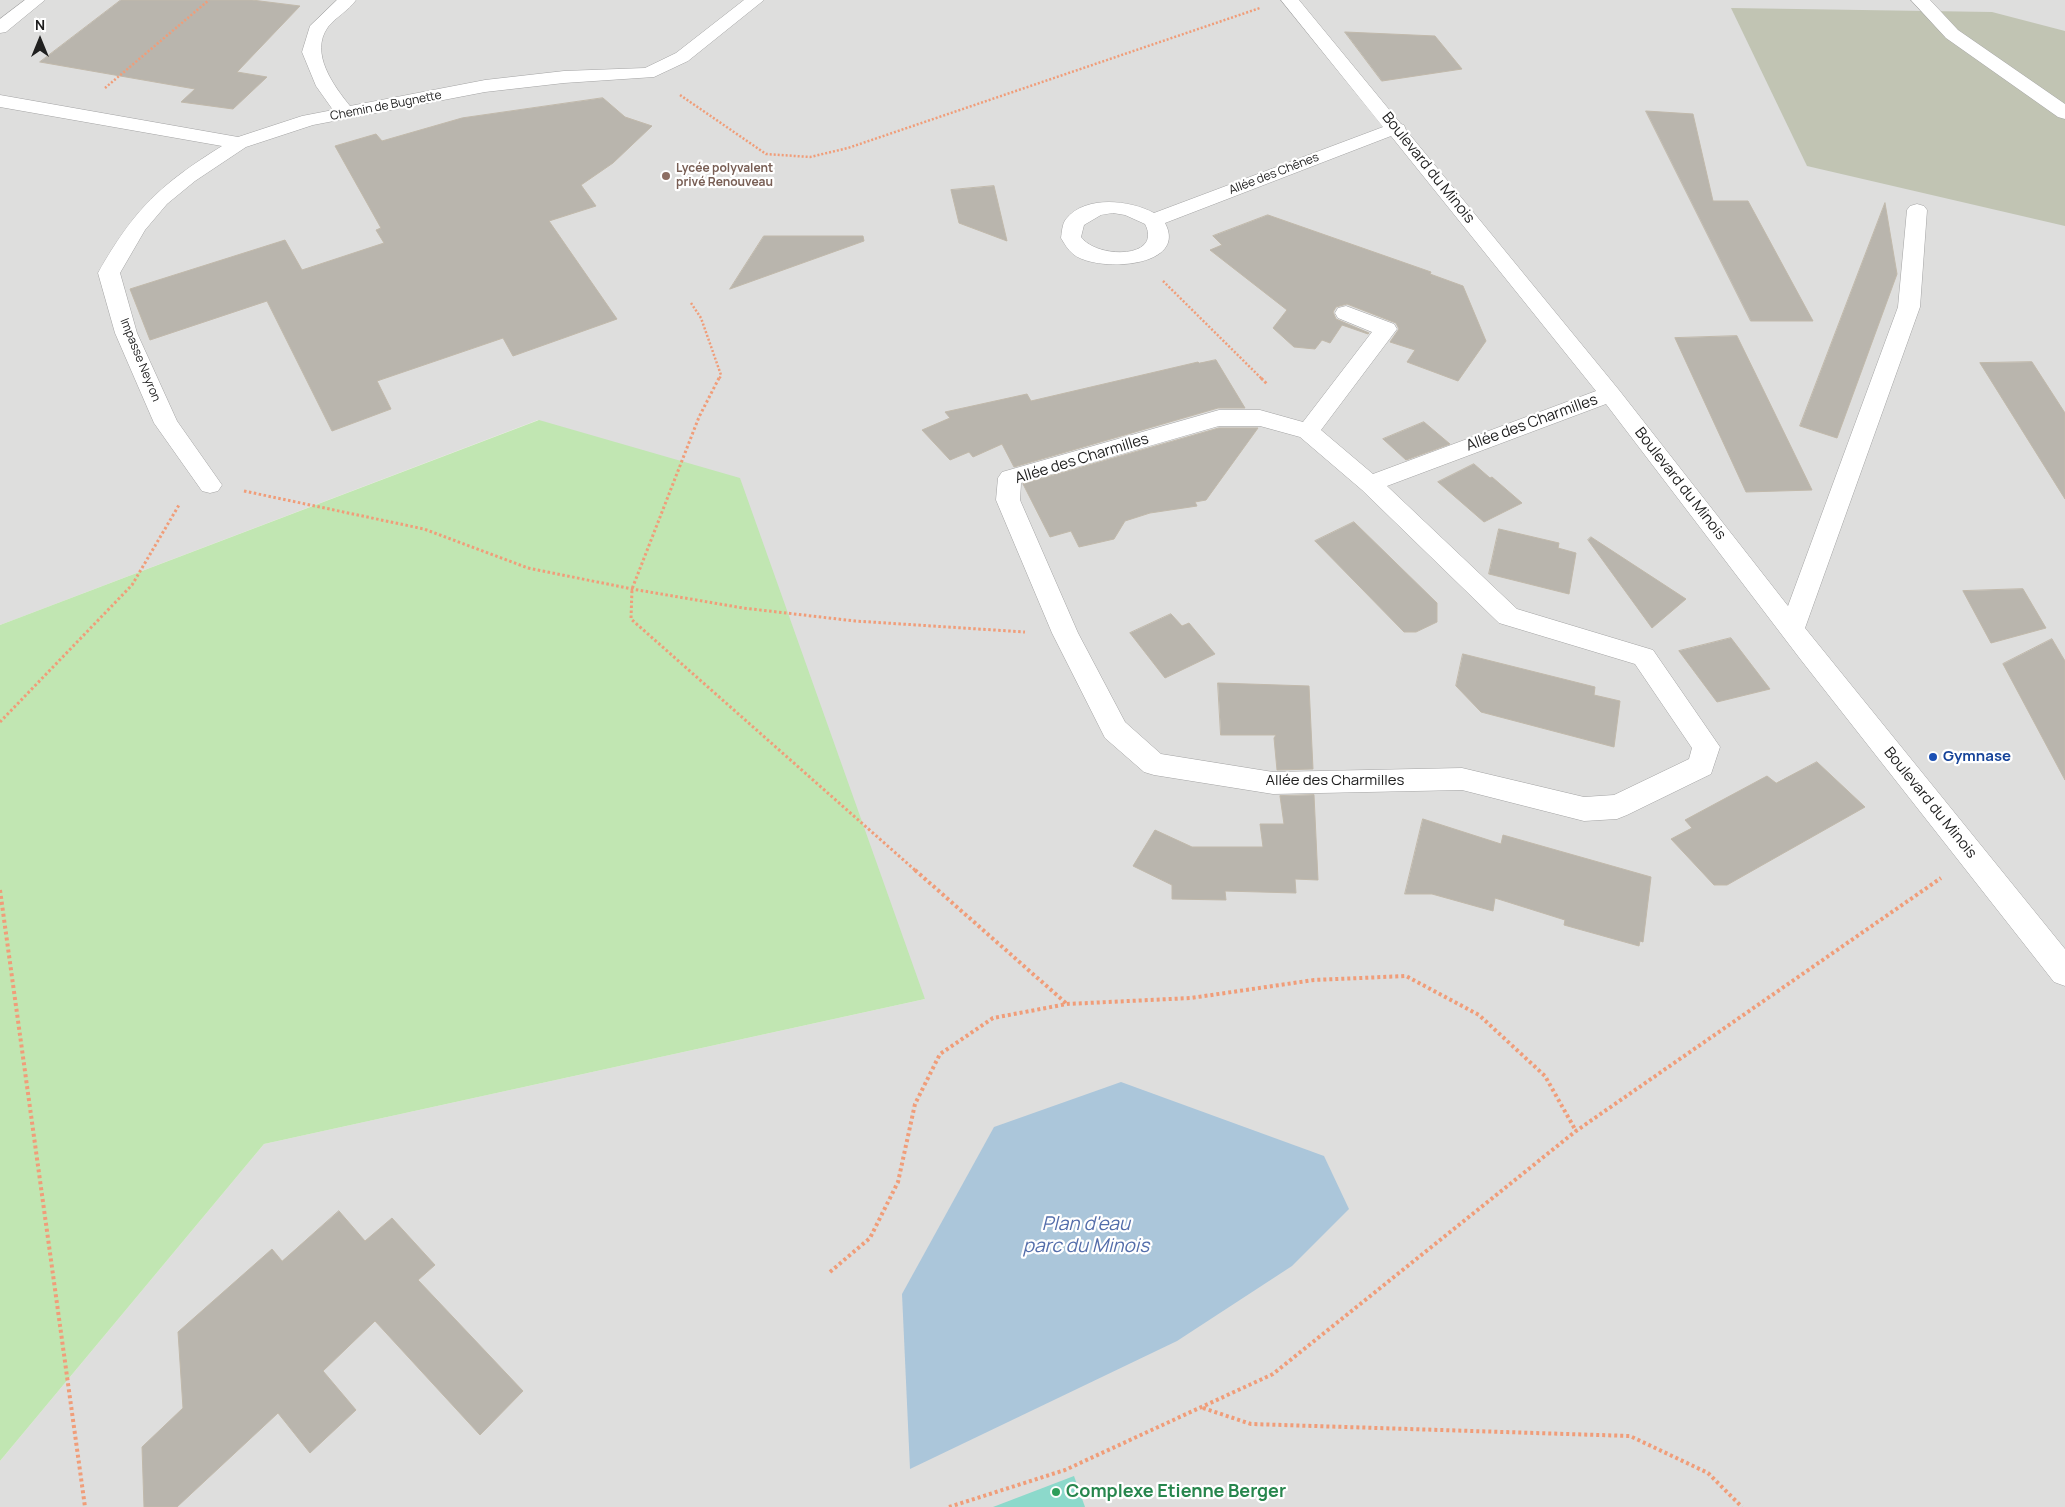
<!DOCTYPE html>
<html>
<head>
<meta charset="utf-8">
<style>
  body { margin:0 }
  #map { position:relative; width:2065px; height:1507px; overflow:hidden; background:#f0efe8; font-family:Manrope,sans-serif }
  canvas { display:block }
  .north { position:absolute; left:15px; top:15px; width:50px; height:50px; -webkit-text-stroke:4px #fff; paint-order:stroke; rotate:0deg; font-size:14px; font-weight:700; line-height:20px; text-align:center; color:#202020 }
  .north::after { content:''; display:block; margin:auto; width:18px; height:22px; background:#202020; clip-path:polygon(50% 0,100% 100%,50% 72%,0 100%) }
</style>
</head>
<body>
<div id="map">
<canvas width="2065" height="1507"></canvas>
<div class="north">N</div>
</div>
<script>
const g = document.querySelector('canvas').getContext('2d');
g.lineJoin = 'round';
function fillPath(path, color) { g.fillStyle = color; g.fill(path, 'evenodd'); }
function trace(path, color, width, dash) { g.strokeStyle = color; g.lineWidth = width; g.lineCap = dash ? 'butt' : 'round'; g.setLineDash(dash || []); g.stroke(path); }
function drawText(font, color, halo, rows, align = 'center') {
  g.font = font + ' Manrope,sans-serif'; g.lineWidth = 4.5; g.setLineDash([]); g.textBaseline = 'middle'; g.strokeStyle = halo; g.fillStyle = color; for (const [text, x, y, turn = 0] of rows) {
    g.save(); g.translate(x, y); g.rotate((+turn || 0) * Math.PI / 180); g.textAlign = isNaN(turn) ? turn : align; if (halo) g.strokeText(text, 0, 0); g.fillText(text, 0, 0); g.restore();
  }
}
const residential = new Path2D(`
  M0,0H2065V1507H0V1461L264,1144L925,999L538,420L0,625Z`);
const construction = new Path2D(`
  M1731,8L1992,12L2065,31V226L1807,166Z`);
const grass = new Path2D(`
  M539,420L740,478L925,999L264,1144L0,1461V625Z`);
const pitch = new Path2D(`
  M1074,1476L1085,1507H993Z`);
const water = new Path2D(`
  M1121,1082L1324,1156L1349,1209L1292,1266L1177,1341L910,1469L902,1294L994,1127Z`);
const building = new Path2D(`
  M121,0H252L300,6L237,72L267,77L233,109L181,102L195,89L40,62Z
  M1345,32L1435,36L1462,69L1382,81Z
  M603,98L625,117L652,126L613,163L581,185L596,206L549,221L617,319L513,356L503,338L377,381L391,409L332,431L267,301L150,340L130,289L285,240L302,270L384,243L376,230L381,228L335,146L376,134L382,141L462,118Z
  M1646,111L1693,114L1713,201H1748L1813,321H1751Z
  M994,186L1007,241L959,223L951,190Z
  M1885,203L1897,274L1837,438L1800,426Z
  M1268,215L1431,272L1430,274L1463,286L1486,341L1458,381L1407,362L1415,350L1390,342L1399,329L1396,323L1347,304L1336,307L1333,312L1336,319L1369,333L1368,334L1342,325L1330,343L1322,340L1315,349L1294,347L1273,328L1287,310L1210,250L1222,245L1213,236Z
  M764,236H863L864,241L730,289Z
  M1737,336L1759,381L1812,490L1746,492L1675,338Z
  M1216,360L1245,408H1218L1014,467L1002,444L973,457L969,452L950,460L922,430L950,418L945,412L1027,394L1031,401L1198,362L1199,363Z
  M2032,362L2065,413V499L1980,363Z
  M1424,422L1450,444L1406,460L1383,439Z
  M1219,428H1258L1206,500L1195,502L1197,506L1150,513L1125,521L1114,539L1079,547L1071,531L1050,537L1023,484Z
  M1474,464L1490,478L1492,477L1522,503L1484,522L1438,482Z
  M1354,522L1437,603V622L1416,632H1404L1315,541Z
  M1499,529L1559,543L1558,548L1576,553L1569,594L1489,574Z
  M1591,537L1686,599L1652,628L1588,540Z
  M2023,589L2046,628L1991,643L1963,591Z
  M1171,614L1182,626L1189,623L1215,654L1165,678L1130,633Z
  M1731,638L1770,689L1717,702L1679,651Z
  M2052,639L2065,661V780L2003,664Z
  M1463,654L1595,687L1594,695L1620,701L1614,747L1481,712L1456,686Z
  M1218,683L1309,686L1313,769L1277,770L1274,738L1276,735H1221Z
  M1817,762L1865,807L1727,885H1714L1671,839L1692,828L1685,820L1767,776L1776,783Z
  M1314,795L1318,880L1295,879L1296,893L1225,891L1226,900L1172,899V885L1133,866L1155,830L1192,847H1263L1260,824H1284L1280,796Z
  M1423,819L1501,844L1503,835L1651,877L1643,942L1640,941L1639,946L1564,925L1565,920L1495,898L1493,911L1432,894H1405Z
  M339,1211L365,1241L392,1218L435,1265L418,1280L523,1391L480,1435L375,1321L323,1371L356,1410L310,1453L278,1413L177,1507H144L142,1447L183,1408L178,1332L272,1249L282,1261Z`);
const pathFar2 = new Path2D(`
  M105,88L209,0
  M680,95L766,154L810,157L848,148L1260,8
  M1163,281L1263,380
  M691,303L701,318L721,375L719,380`);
const pathFar1 = new Path2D(`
  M719,378L699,417L632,589L631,619L916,871
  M1261,378L1267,384
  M244,491L424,529L528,568L632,589L743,608L855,621L1025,632
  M0,722L132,585L179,505`);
const path = new Path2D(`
  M915,870L1067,1004
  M0,890L85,1507
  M830,1272L870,1238L898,1182L915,1104L940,1054L993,1018L1067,1004L1191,998L1314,980L1406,976L1479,1015L1545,1076L1576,1131
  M1203,1408L1251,1424L1630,1436L1708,1473L1742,1507
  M949,1507L1065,1470L1273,1374L1576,1131L1941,878`);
const minor = new Path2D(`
  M25,0H45L6,32L0,33V19Z
  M337,0H356C348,11 336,17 328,27C309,53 334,86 350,106L485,80L564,71L645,68L676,53L744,0H764L688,61L654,77L564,83L485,92L313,125L246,147L195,181L167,204L145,230L120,273L137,333L177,421L222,485L218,491L210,493L202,491L154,423L115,333L98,273C134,209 161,184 222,146L0,107V95L238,137L302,116L333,110L316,86L302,52L310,26Z
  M1281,0H1299L1401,124L1404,125L1406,130L1619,390L1788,606L1898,307L1907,210L1910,206L1917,204L1924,206L1927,210L1920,307L1805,628L2065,949V986L2054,982L1801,660L1606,404L1387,486L1517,609L1653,650L1720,747L1711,774L1627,815L1617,819L1584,821L1462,790L1273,794L1154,775L1144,772L1105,738L1052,633L996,500L998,478L1002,472L1219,410H1260L1303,422L1372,332L1338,318L1335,313L1338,308L1346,306L1394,324L1397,329L1321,430L1373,474L1596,391L1391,136L1165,223C1189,268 1096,273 1073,254C1068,250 1064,243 1061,238C1062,232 1062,224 1066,219C1085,195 1130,200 1154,213L1383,127ZM1113,213L1125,215L1145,224C1163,259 1097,259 1081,237L1084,225L1101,215ZM1219,426H1260L1300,437L1362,490L1499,623L1635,664L1692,748L1689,759L1614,795L1584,797L1462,768L1273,772L1161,754L1125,722L1078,633L1020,500L1021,483Z
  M1911,0H1930L1958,30L2065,104V119L2058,117L1946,38Z`);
const markers = [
  [666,176,5,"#8d6e63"],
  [1933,757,5,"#1a4fb4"],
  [1056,1492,5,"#2e9e5b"]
];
const farStreetnames = [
  ["Chemin de Bugnette",386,106,-11],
  ["Allée des Chênes",1274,174,-21],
  ["Impasse Neyron",140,360,68]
];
const farEducationnames = [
  ["Lycée polyvalent",676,169],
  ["privé Renouveau",676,183]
];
const streetNames = [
  ["Boulevard du Minois",1428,168,51],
  ["Allée des Charmilles",1532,423,-20],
  ["Allée des Charmilles",1082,459,-17],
  ["Boulevard du Minois",1680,484,52],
  ["Allée des Charmilles",1335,781],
  ["Boulevard du Minois",1930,803,51]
];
const transitNames = [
  ["Gymnase",1943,757]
];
const nearLeisurenames = [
  ["Complexe Etienne Berger",1066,1492]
];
const nearWaternames = [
  ["Plan d'eau",1086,1225],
  ["parc du Minois",1086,1247]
];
fillPath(residential, '#dededd');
fillPath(construction, '#c1c4b3');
fillPath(grass, '#c1e6b2');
fillPath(pitch, '#8cd9cb');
fillPath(water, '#abc6da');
fillPath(building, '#b9b5ad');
trace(building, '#c1b9ab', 1);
trace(minor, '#a4a4a4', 1);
trace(pathFar2, '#f09d79', 2.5, [2, 2]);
trace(pathFar1, '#f09d79', 3, [2.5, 2.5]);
trace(path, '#f09d79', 4, [3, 3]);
fillPath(minor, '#fff');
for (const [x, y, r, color] of markers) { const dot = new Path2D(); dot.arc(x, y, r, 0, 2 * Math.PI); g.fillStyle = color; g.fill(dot); trace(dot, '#fff', 2); }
drawText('12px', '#202020', '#fff', farStreetnames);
drawText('bold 12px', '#785e54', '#fff', farEducationnames, 'left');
drawText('15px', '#202020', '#fff', streetNames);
drawText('bold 15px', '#164399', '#fff', transitNames, 'left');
drawText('bold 18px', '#27864d', '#fff', nearLeisurenames, 'left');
drawText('italic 19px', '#536daa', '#fff', nearWaternames);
</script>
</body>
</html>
